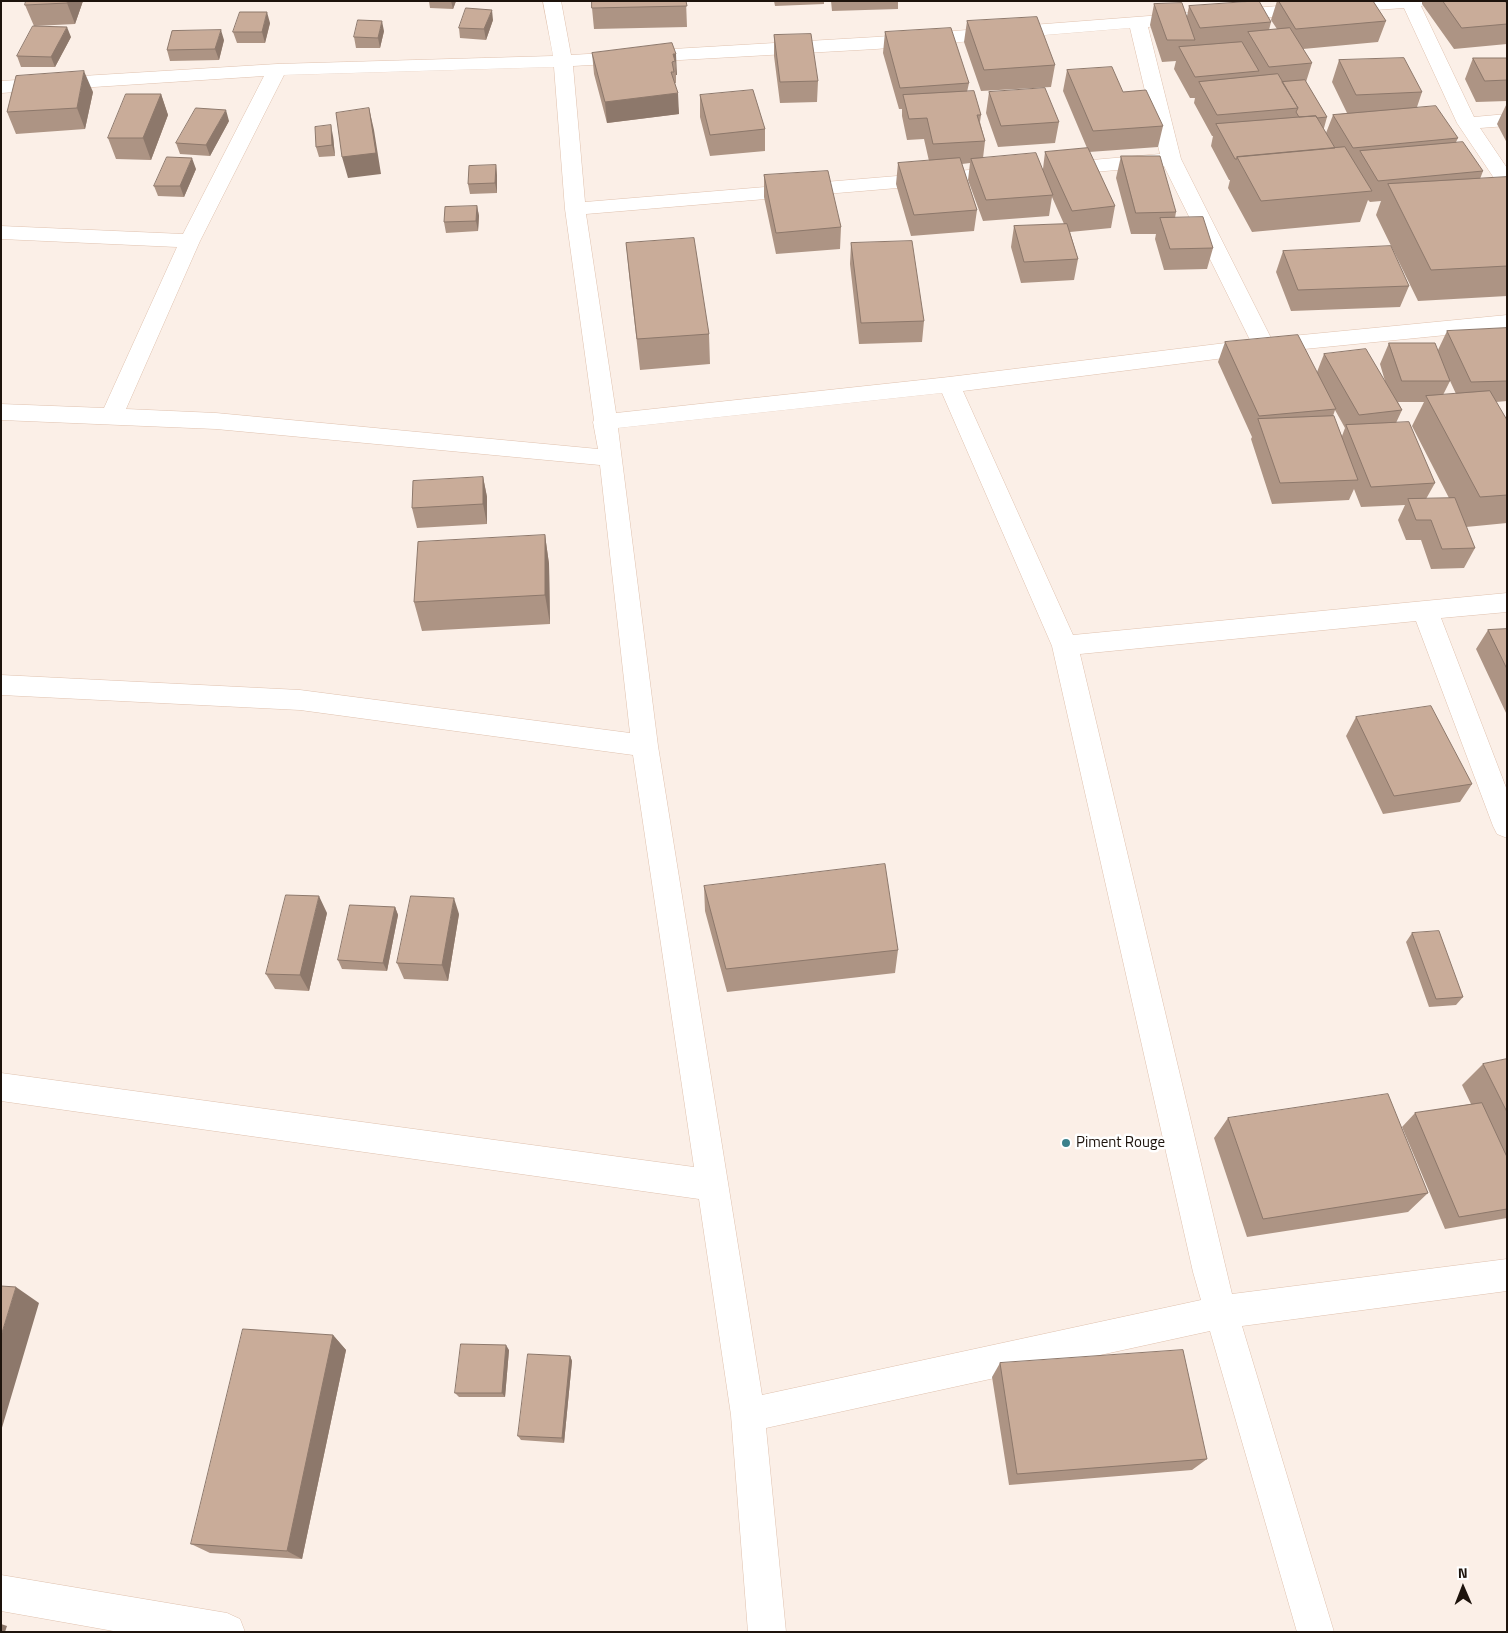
<!DOCTYPE html>
<html>
<head>
<meta charset="utf-8">
<style>
  body { margin:0 }
  #map { position:relative; width:1508px; height:1633px; overflow:hidden; background:#fbefe7; font-family:"Titillium Web",sans-serif }
  canvas { display:block }
  .frame { position:absolute; inset:0; border:2px solid #1d130c; pointer-events:none }
  .north { position:absolute; left:1438px; top:1563px; width:50px; height:50px; -webkit-text-stroke:4px #fff; paint-order:stroke; rotate:359deg; font-size:14px; font-weight:700; line-height:20px; text-align:center; color:#1d130c }
  .north::after { content:''; display:block; margin:auto; width:18px; height:22px; background:#1d130c; clip-path:polygon(50% 0,100% 100%,50% 72%,0 100%) }
</style>
</head>
<body>
<div id="map">
<canvas width="1508" height="1633"></canvas>
<div class="frame"></div>
<div class="north">N</div>
</div>
<script>
const g = document.querySelector('canvas').getContext('2d');
g.lineJoin = 'round';
function trace(path, color, width, dash) { g.strokeStyle = color; g.lineWidth = width; g.lineCap = dash ? 'butt' : 'round'; g.setLineDash(dash || []); g.stroke(path); }
function fillPath(path, color) { g.fillStyle = color; g.fill(path, 'evenodd'); }
function drawText(font, color, halo, rows, align = 'center') {
  g.font = font + ' "Titillium Web",sans-serif'; g.lineWidth = 5; g.setLineDash([]); g.textBaseline = 'middle'; g.strokeStyle = halo; g.fillStyle = color; for (const [text, x, y, turn = 0] of rows) {
    g.save(); g.translate(x, y); g.rotate((+turn || 0) * Math.PI / 180); g.textAlign = isNaN(turn) ? turn : align; if (halo) g.strokeText(text, 0, 0); g.fillText(text, 0, 0); g.restore();
  }
}
const minor = new Path2D(`
  M543,1H561L571,55L876,37L1188,13L1194,14L1197,18L1194,22L1148,27L1181,159L1271,338L1507,315V329L1264,353L963,391L1073,635L1507,593V612L1441,618L1507,790V838L1497,834L1493,826L1416,621L1080,654L1232,1294L1507,1259V1291L1242,1326L1334,1632H1297L1210,1331L766,1428L786,1632H748L731,1415L699,1199L1,1101V1073L694,1167L633,755L300,710L1,695V675L300,690L630,733L600,465L216,429L1,420V404L104,408L177,247L1,239V226L183,234L264,76L1,93V81L277,64L553,56ZM1130,28L1160,154L1058,163L1051,165L1048,169L1051,173L1058,175L1164,166L1250,340L949,377L616,413L586,214L1005,179L1012,177L1015,173L1012,169L1005,167L585,202L573,66L876,49ZM554,67L565,209L594,420L593,422L598,449L216,413L126,409L200,241L284,75ZM942,393L1052,646L1193,1272L1201,1300L762,1395L658,746L618,428Z
  M1342,1H1429L1426,5L1421,6L1474,117L1507,114V126L1480,128L1507,168V189L1500,187L1457,123L1404,8L1228,20L1222,19L1219,15L1222,11L1228,10Z
  M1,1575L227,1613L240,1619L245,1632H119L1,1611Z`);
const wall = new Path2D(`
  M83,1L75,24L34,26L25,5Z
  M429,1H456L453,9L430,8Z
  M686,1L687,27L594,29L592,8Z
  M774,1H824V4L775,6Z
  M831,1H898V9L832,11Z
  M1277,1H1373L1386,21L1378,42L1303,49L1312,63L1306,82L1327,117L1324,128H1323L1326,133L1333,115L1347,113L1332,82L1339,60L1422,92L1417,107L1458,138L1456,142L1483,171L1480,179L1507,177V296L1418,301L1376,215L1381,201L1370,202L1368,200L1360,222L1252,232L1228,188L1230,180H1229L1211,146L1213,136H1212L1194,103L1195,98H1190L1174,69L1176,61L1162,62L1150,25L1154,4L1187,16L1189,6L1271,22L1269,30L1277,29L1271,20Z
  M1422,1H1507V44L1454,49L1422,4Z
  M493,20L486,40L460,38L459,28Z
  M967,21L1055,65L1051,87L981,91L964,42Z
  M270,23L265,43H237L233,32Z
  M384,31L380,48H356L354,37Z
  M885,32L969,83L967,92L981,115L980,122L985,141L983,158L1043,169L1045,152L1087,148L1063,91L1067,70L1123,92L1163,126L1158,147L1089,152L1115,206L1111,228L1070,232L1078,259L1074,280L1021,283L1011,247L1014,226L1064,224L1052,197L1049,216L983,221L968,180L970,163L962,164L977,210L974,231L911,236L896,184L898,163L929,161L924,139L907,140L902,116V109H899L883,53Z
  M774,35L818,81L817,102L780,103L774,56Z
  M71,37L55,67H21L17,56Z
  M224,40L219,60L170,61L167,50Z
  M672,43L677,75H676V83H675L679,114L607,123L594,74L592,53Z
  M1473,58H1507V101L1476,102L1465,79Z
  M93,92L85,129L16,134L7,112Z
  M989,92L1059,122L1055,143L998,147L986,113Z
  M161,94L168,115L151,160L116,159L108,138Z
  M700,95L765,129V151L710,156L700,117Z
  M1507,103V143L1497,124Z
  M229,121L210,156L180,154L176,143Z
  M333,136L335,156L319,157L316,147Z
  M1121,156L1176,212L1175,218L1213,248L1207,269L1164,270L1155,239L1156,234H1131L1116,178Z
  M496,165L497,176V193L470,194L468,184Z
  M196,169L184,197L158,196L154,186Z
  M764,175L841,227L840,249L776,254L764,197Z
  M477,206L479,216L478,231L446,233L444,222Z
  M626,243L709,334L710,364L640,370L629,274Z
  M851,243L924,321L922,342L859,344L850,264Z
  M1283,251L1409,286L1400,307L1291,311L1276,272Z
  M1507,328V401L1496,402L1507,420V523L1466,527L1475,548L1464,568L1431,569L1421,540H1406L1398,520L1405,505L1361,507L1354,489L1349,500L1272,504L1251,439L1252,437L1218,362L1225,342L1317,372L1324,354L1385,381L1380,364L1389,343L1438,350L1447,331ZM1446,372L1456,394L1443,395L1450,381ZM1398,402H1424L1412,426L1449,498L1426,499L1435,483L1396,423L1402,410ZM1335,410L1345,428L1342,436L1333,416Z
  M483,477L487,497V524L417,528L412,508Z
  M545,535L549,564L550,624L422,631L414,602Z
  M1507,629V715L1476,649L1488,630Z
  M1356,717L1472,784L1460,802L1383,814L1346,736Z
  M704,886L898,950L895,973L727,992L705,911Z
  M395,907L398,915L387,971L342,969L338,960Z
  M327,913L309,991L275,989L266,974Z
  M459,914L448,981L404,979L397,963Z
  M1412,933L1463,997L1456,1005L1429,1007L1406,942Z
  M1507,1059V1218L1445,1229L1402,1127L1415,1113L1471,1104L1462,1085L1483,1064Z
  M1228,1118L1428,1193L1408,1212L1247,1237L1214,1138Z
  M333,1335L346,1350L302,1559L210,1553L191,1544Z
  M509,1350L505,1397H459L455,1393Z
  M570,1356L572,1361L564,1443L521,1440L518,1436Z
  M1000,1363L1207,1459L1192,1470L1009,1485L992,1377Z`);
const shadedWall = new Path2D(`
  M68,1H83L75,24L67,3Z
  M451,1H456L453,9Z
  M492,10L493,20L486,40L484,29Z
  M267,12L270,23L265,43L262,32Z
  M382,21L384,31L380,48L378,38Z
  M67,27L71,37L55,67L51,57Z
  M221,30L224,40L219,60L215,49Z
  M673,54H676L677,75H676L675,61Z
  M84,71L93,92L85,129L77,108Z
  M678,93L679,114L607,123L605,102Z
  M161,94L168,115L151,160L143,138Z
  M369,108L374,130L381,174L348,178L342,157Z
  M226,110L229,121L210,156L206,145Z
  M331,125L333,136L335,156L332,145Z
  M192,158L196,169L184,197L180,186Z
  M496,165L497,176V193L495,183Z
  M477,206L479,216L478,231L476,221Z
  M483,477L487,497V524L483,504Z
  M545,535L549,564L550,624L545,595Z
  M319,896L327,913L309,991L300,975Z
  M454,898L459,914L448,981L442,965Z
  M395,907L398,915L387,971L383,963Z
  M16,1287L39,1303L1,1431V1336Z
  M333,1335L346,1350L302,1559L287,1551Z
  M506,1345L509,1350L505,1397L502,1393Z
  M570,1356L572,1361L564,1443L562,1438Z
  M1,1624L7,1626L5,1632H1Z`);
const building = new Path2D(`
  M26,1H68L67,3L25,5Z
  M592,1H686L687,6L592,8Z
  M1259,1L1271,22L1200,28L1189,6Z
  M1279,1H1373L1386,21L1296,29Z
  M1443,1H1505L1507,4V24L1462,28Z
  M1182,3L1195,40H1167L1154,4Z
  M466,8L492,10L484,29L459,28Z
  M240,12H267L262,32H233Z
  M1037,17L1055,65L984,70L967,21Z
  M358,20L382,21L378,38L354,37Z
  M33,26L67,27L51,57L17,56Z
  M951,28L969,83L900,88L885,32Z
  M1290,28L1312,63L1269,67L1248,32Z
  M221,30L215,49L167,50L172,31Z
  M811,34L818,81L780,82L774,35Z
  M1242,42L1259,71L1195,77L1179,47Z
  M672,43L676,54H673L675,61L672,62L674,72H671L678,93L605,102L592,53Z
  M1404,58L1422,92L1356,95L1339,60Z
  M1473,58H1507V80L1485,81Z
  M1112,67L1123,92L1146,90L1163,126L1093,131L1067,70Z
  M84,71L77,108L7,112L16,76Z
  M1278,74L1298,108L1217,115L1199,82Z
  M1305,80L1327,117L1317,118L1316,116L1299,117L1296,112L1298,108L1282,82Z
  M1045,88L1059,122L1001,126L989,92Z
  M753,90L765,129L710,135L700,95Z
  M974,91L981,115H977L985,141L933,144L927,118L909,119L903,95Z
  M126,94H161L143,138H108Z
  M1436,106L1458,138L1353,148L1333,115Z
  M196,108L226,110L206,145L176,143Z
  M369,108L376,153L342,157L336,113Z
  M1316,116L1335,148L1237,157V159H1235L1216,124Z
  M331,125L332,145L316,147L315,127Z
  M1463,142L1483,171L1378,181L1360,151Z
  M1345,147L1372,191L1261,201L1237,157Z
  M1088,148L1115,206L1072,211L1045,152Z
  M1036,153L1053,195L986,200L971,159Z
  M1121,156H1160L1176,212L1136,213Z
  M167,157L192,158L180,186H154Z
  M960,158L977,210L914,215L898,163Z
  M496,165L495,183L468,184L469,166Z
  M828,171L841,227L776,233L764,175Z
  M1507,177V266L1431,270L1388,184Z
  M477,206L476,221L444,222L445,207Z
  M1203,217L1213,248L1170,249L1160,218Z
  M1067,224L1078,259L1024,262L1014,226Z
  M694,238L709,334L637,339L626,243Z
  M912,241L924,321L861,323L851,243Z
  M1391,246L1409,286L1298,290L1283,251Z
  M1507,328V381L1471,382L1447,331Z
  M1298,335L1336,409L1259,416L1225,342Z
  M1389,343H1435L1450,381H1402Z
  M1366,349L1402,410L1359,415L1324,354Z
  M1490,391L1507,420V495L1480,497L1426,396Z
  M1334,416L1358,480L1280,483L1258,419Z
  M1409,422L1435,483L1371,487L1346,425Z
  M483,477V504L412,508L413,481Z
  M1455,498L1475,548L1442,549L1431,520H1416L1408,499Z
  M545,535V595L414,602L418,542Z
  M1507,629V669L1488,630Z
  M1431,706L1472,784L1394,796L1356,717Z
  M885,864L898,950L726,969L704,886Z
  M286,895L319,896L300,975L266,974Z
  M411,896L454,898L442,965L397,963Z
  M350,905L395,907L383,963L338,960Z
  M1439,931L1463,997L1436,999L1412,933Z
  M1507,1059V1112L1483,1064Z
  M1388,1094L1428,1193L1263,1219L1228,1118Z
  M1482,1103L1507,1157V1209L1459,1217L1415,1113Z
  M1,1286L16,1287L1,1336Z
  M243,1329L333,1335L287,1551L191,1544Z
  M461,1344L506,1345L502,1393H455Z
  M1183,1350L1207,1459L1017,1474L1000,1363Z
  M528,1354L570,1356L562,1438L518,1436Z`);
const markers = [
  [1066,1143,5,"#3b818c"]
];
const poiNames = [
  ["Piment Rouge",1076,1143]
];
trace(minor, '#dfc1ae', 1);
fillPath(minor, '#fff');
fillPath(wall, '#ad9484');
fillPath(shadedWall, '#8d786b');
fillPath(building, '#c9ac99');
trace(building, '#8d786b', 1);
for (const [x, y, r, color] of markers) { const dot = new Path2D(); dot.arc(x, y, r, 0, 2 * Math.PI); g.fillStyle = color; g.fill(dot); trace(dot, '#fff', 2); }
drawText('15px', '#1d130c', '#fff', poiNames, 'left');
</script>
</body>
</html>
